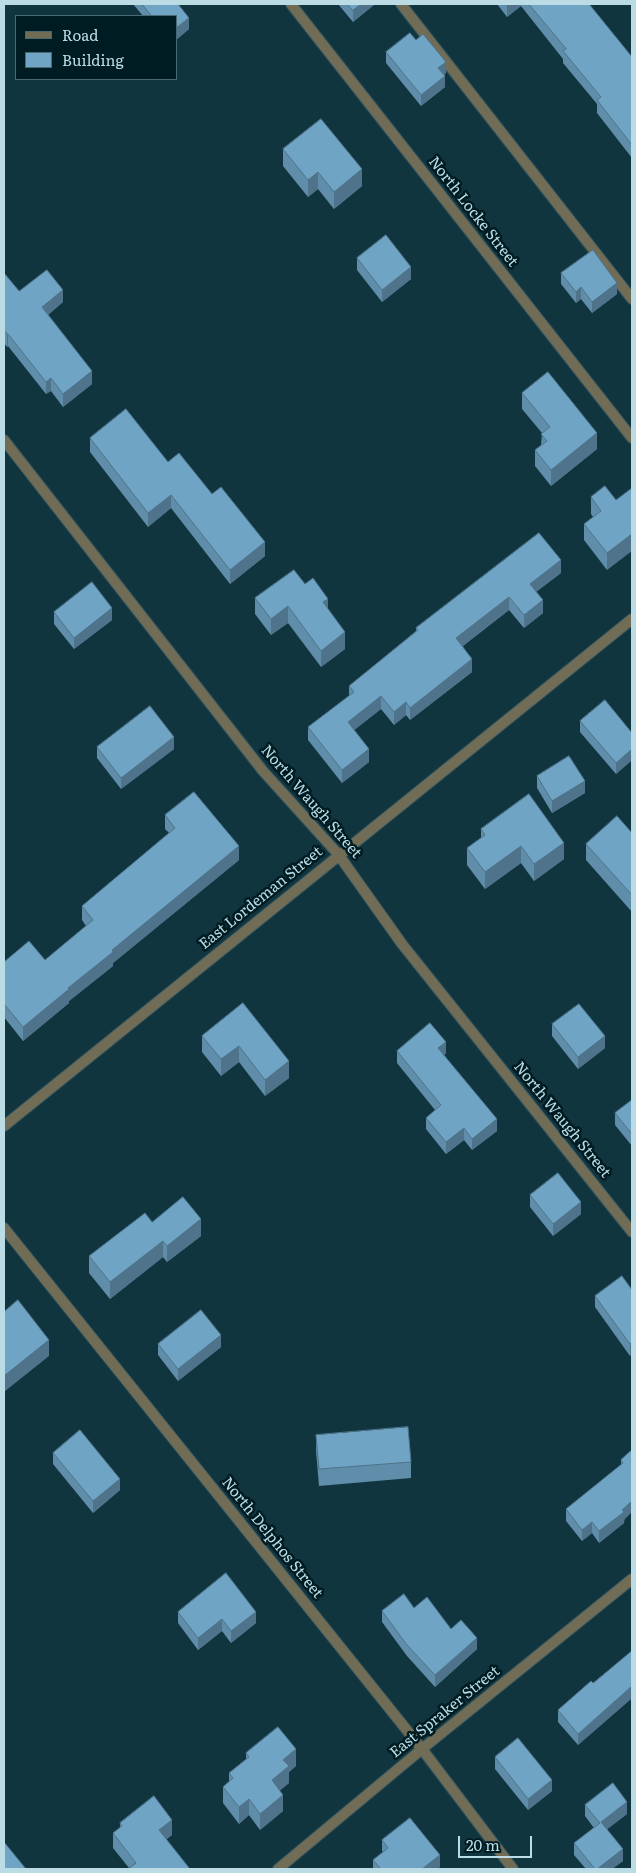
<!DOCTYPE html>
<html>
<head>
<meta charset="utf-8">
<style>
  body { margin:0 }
  #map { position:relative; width:636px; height:1873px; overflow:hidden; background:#11353f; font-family:Literata,serif }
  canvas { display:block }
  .frame { position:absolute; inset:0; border:5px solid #bbdce5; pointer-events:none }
  .legend { position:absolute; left:15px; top:15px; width:162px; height:65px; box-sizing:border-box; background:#001c23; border:1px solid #4b6971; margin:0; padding:6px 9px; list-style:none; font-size:15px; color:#bbdce5 }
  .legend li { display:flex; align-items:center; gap:10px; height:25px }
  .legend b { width:25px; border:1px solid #4b6971 }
  .scale { position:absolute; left:458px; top:1836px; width:74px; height:22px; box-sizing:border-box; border:2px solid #bbdce5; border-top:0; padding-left:6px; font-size:15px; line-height:18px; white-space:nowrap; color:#bbdce5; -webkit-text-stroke:4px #001c23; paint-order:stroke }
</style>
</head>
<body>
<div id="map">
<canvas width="636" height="1873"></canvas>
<div class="frame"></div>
<ul class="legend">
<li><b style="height:6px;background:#716c56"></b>Road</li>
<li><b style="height:14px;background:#70a4c5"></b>Building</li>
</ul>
<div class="scale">20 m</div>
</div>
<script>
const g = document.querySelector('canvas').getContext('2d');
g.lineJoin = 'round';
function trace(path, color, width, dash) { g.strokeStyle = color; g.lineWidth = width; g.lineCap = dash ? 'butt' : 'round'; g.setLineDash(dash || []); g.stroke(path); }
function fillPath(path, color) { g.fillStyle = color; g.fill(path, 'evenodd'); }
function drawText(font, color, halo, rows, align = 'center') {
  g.font = font + ' Literata,serif'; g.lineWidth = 5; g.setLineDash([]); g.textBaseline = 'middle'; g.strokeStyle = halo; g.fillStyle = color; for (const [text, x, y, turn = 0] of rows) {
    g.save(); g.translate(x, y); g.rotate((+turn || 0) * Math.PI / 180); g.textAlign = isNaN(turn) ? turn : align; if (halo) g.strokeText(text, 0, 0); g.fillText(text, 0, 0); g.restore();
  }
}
const service = new Path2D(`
  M401,4L632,299`);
const minor = new Path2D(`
  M4,440L263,771L338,854L402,944L632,1232
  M4,1126L632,619
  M4,1228L422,1749L513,1869
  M278,1869L422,1749L632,1579`);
const tertiary = new Path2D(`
  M291,4L632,438`);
const wall = new Path2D(`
  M133,4H178L189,29L176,40V16H143Z
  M338,4H375L353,22Z
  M497,4H589L632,57V158L597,113V104L563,63V59L521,6L507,17Z
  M386,52L446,73L444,75L445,87L421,106L386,63Z
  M283,149L362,186L334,209L318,189L308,197L283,166Z
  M357,258L411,279L382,302L357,270Z
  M4,273L19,291L63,302L48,315L92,384L63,407L51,391L46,394L8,346L7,347L4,343Z
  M561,273L617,294L592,313L581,299L576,303L561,284Z
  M522,393L597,449L551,486L535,466V450L541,445L542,433L522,409Z
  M90,438L168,462L212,494L265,556L230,584L171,508L148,527L90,452Z
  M591,497L616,500L607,570L584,540V524L593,517L591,514Z
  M561,573L536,592L543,613L524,628L509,610L463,646L472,672L410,720L406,715L394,725L381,709L354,730L369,762L342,783L308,740V727L349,696V686L416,631V628Z
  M305,584L328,610L345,649L321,667L288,623L271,635L255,614V598Z
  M54,612L112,620L74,649L54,624Z
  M580,721L632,733V760L616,774L580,732Z
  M97,747L174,749L121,789L97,758Z
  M537,776L585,793L552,813L537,788Z
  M165,815L239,860L113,963V966L69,1001V1003L23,1041L4,1017V962L45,960L86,926L82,920V906L169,833L165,829Z
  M481,829L564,859L534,881L521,863L485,889L467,865V848L481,838Z
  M632,833V912L586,860V844Z
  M243,1003L289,1078L265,1096L239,1062L221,1076L202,1052V1036Z
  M552,1024L605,1048L578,1069L552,1036Z
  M397,1051L446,1053L444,1055L497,1131L472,1150L464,1140L446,1154L426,1129V1118L435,1110L397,1063Z
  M632,1100V1146L615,1125V1113Z
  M530,1195L581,1214L553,1236L530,1207Z
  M152,1222L201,1236L167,1262L163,1257L110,1299L89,1273V1256Z
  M632,1290L630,1356L595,1307V1296Z
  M158,1344L221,1347L178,1381L158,1355Z
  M316,1435L411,1462V1478L319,1486L316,1451Z
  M632,1450L624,1523L599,1543L592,1533L582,1541L566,1521V1509L621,1465V1460Z
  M53,1453L120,1490L93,1513L53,1464Z
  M414,1608L451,1629L477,1649L435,1687L407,1656L382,1622V1611Z
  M178,1612L256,1623L231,1643L222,1631L198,1650L178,1623Z
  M632,1651V1698L578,1745L558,1722V1710L593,1683Z
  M246,1753L296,1766L289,1772V1783L280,1790L283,1811L260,1830L249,1815L239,1824L223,1803V1787L229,1782V1773L246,1759Z
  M495,1757L552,1791L528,1810L495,1769Z
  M585,1805L627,1814L607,1829L623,1861L612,1869H586L574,1855V1843L594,1828L585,1816Z
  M120,1823L172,1835L129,1868L113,1848V1833L120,1828Z
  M382,1840L440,1867L436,1869H373V1860L383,1852L382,1851Z`);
const shadedWall = new Path2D(`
  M361,4H375L353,22V10Z
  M507,4H521V6L507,17Z
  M189,18V29L176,40V28Z
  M446,62V73L438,80V68Z
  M445,76V87L421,106V95Z
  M362,169V186L334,209V192Z
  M318,172V189L308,197V180Z
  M411,267V279L382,302V290Z
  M617,283V294L592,313V302Z
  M581,287V299L576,303V292Z
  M63,290V302L42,319V307Z
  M7,334H8V346L7,347Z
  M92,371V384L63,407V394Z
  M51,378V391L46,394V382Z
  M597,433V449L551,486V470Z
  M171,495V508L148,527V513Z
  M632,534V551L607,570V553Z
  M265,542V556L230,584V570Z
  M561,560V573L530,596V584Z
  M509,597V610L456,651V638Z
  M328,599V615L323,602Z
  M543,600V613L524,628V615Z
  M288,606V623L271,635V619Z
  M112,608V620L74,649V638Z
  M345,632V649L321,667V651Z
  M472,659V672L410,720V708Z
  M381,696V709L348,735V722Z
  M406,702V715L394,725V712Z
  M174,737V749L121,789V778Z
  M369,749V762L342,783V770Z
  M632,749V760L616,774V763Z
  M585,781V793L552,813V801Z
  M564,843V859L534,881V864Z
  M239,846V860L113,963V966L69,1001V1003L23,1041V1027L112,950Z
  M521,846V863L485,889V872Z
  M605,1036V1048L578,1069V1057Z
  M446,1042V1053L438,1059V1048Z
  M239,1046V1062L221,1076V1059Z
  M289,1061V1078L265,1096V1080Z
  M497,1119V1131L472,1150V1139Z
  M464,1128V1140L446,1154V1142Z
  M581,1202V1214L553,1236V1224Z
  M201,1219V1236L167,1262V1246Z
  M163,1241V1257L110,1299V1282Z
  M221,1335V1347L178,1381V1369Z
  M49,1340V1356L4,1392V1376Z
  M632,1343V1354L630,1356V1344Z
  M120,1479V1490L93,1513V1501Z
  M632,1501V1512L624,1520V1523L599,1543V1531Z
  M592,1522V1533L582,1541V1530Z
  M256,1612V1623L231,1643V1631Z
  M222,1619V1631L198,1650V1638Z
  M477,1638V1649L435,1687V1675Z
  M632,1686V1698L578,1745V1734Z
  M296,1749V1766L289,1772V1783L272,1797V1780L283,1760Z
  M552,1780V1791L528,1810V1799Z
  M283,1795V1811L260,1830V1814Z
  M249,1799V1815L239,1824V1807Z
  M627,1802V1814L601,1834V1822Z
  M172,1820V1835L159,1845V1830Z
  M623,1849V1861L612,1869H597Z
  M440,1855V1867L436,1869H422Z`);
const building = new Path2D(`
  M142,4H178L189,18L176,28V16H152Z
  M347,4H361L353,10Z
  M529,4H589L632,57V145L597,100L601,97L563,51L566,49Z
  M410,33L416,40L423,34L446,62L438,68L445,76L421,95L386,52Z
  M321,119L362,169L334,192L318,172L308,180L283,149Z
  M386,235L411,267L382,290L357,258Z
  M593,250L617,283L592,302L581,287L576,292L561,273Z
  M47,270L63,290L42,307L92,371L63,394L51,378L46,382L8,334H7L4,330V273L19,291Z
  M548,372L597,433L551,470L535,450L547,441L541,434L550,427L522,393Z
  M126,409L168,462L179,453L212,494L221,487L265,542L230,570L171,495L148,513L90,438Z
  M605,486L616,500L632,488V534L607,553L584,524L601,511L591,497Z
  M539,533L561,560L530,584L543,600L524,615L509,597L456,638L472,659L410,708L406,702L394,712L381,696L348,722L369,749L342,770L308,727L354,692L349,686L418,630L416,628Z
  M294,570L305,584L313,578L328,599L323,602L345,632L321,651L288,606L271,619L255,598Z
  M92,582L112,608L74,638L54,612Z
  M605,700L632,733V749L616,763L580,721Z
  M150,706L174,737L121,778L97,747Z
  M569,756L585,781L552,801L537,776Z
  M194,792L239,846L112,950L113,952L68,988L69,989L23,1027L4,1004V962L29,941L45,960L93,920L82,906L175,828L165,815Z
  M529,794L564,843L534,864L521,846L485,872L467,848L485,835L481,829Z
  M617,816L632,833V895L586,844Z
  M243,1003L289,1061L265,1080L239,1046L221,1059L202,1036Z
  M579,1004L605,1036L578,1057L552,1024Z
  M430,1023L446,1042L438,1048L497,1119L472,1139L464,1128L446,1142L426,1118L441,1105L397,1051Z
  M632,1100V1134L615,1113Z
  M558,1173L581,1202L553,1224L530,1195Z
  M183,1197L201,1219L167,1246L163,1241L110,1282L89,1256L145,1213L152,1222Z
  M622,1276L632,1290V1343L630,1344L595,1296Z
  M18,1300L49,1340L4,1376V1312Z
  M201,1310L221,1335L178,1369L158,1344Z
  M408,1427L411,1462L319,1469L316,1435Z
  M80,1430L120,1479L93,1501L53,1453Z
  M632,1450V1501L622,1510L624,1512L599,1531L592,1522L582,1530L566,1509L623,1463L621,1460Z
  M226,1573L256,1612L231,1631L222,1619L198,1638L178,1612Z
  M404,1594L414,1608L427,1597L451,1629L461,1620L477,1638L435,1675L407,1645L382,1611Z
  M632,1651V1686L578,1734L558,1710L591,1681L593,1683Z
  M278,1727L296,1749L283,1760L289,1766L272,1780L283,1795L260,1814L249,1799L239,1807L223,1787L233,1778L229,1773L249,1757L246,1753Z
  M518,1738L552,1780L528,1799L495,1757Z
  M613,1783L627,1802L601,1822L623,1849L597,1869H595L574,1843L600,1823L585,1805Z
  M154,1796L172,1820L159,1830L190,1869H128L136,1863L113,1833L122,1826L120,1823Z
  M410,1818L440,1855L422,1869H381L373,1860L388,1848L382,1840Z
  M4,1842L26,1869H4Z`);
const streetNames = [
  ["North Locke Street",473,212,52],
  ["North Waugh Street",311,802,49],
  ["East Lordeman Street",261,898,-39],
  ["North Waugh Street",562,1120,51],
  ["North Delphos Street",272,1538,51],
  ["East Spraker Street",445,1712,-39]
];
trace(service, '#30535d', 12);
trace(minor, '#30535d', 12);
trace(tertiary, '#30535d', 12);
trace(service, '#716c56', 10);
trace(minor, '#716c56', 10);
trace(tertiary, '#716c56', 10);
fillPath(wall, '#608da9');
fillPath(shadedWall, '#4e738a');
fillPath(building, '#70a4c5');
trace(building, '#4e738a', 1);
drawText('15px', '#bbdce5', '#001c23', streetNames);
</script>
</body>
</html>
